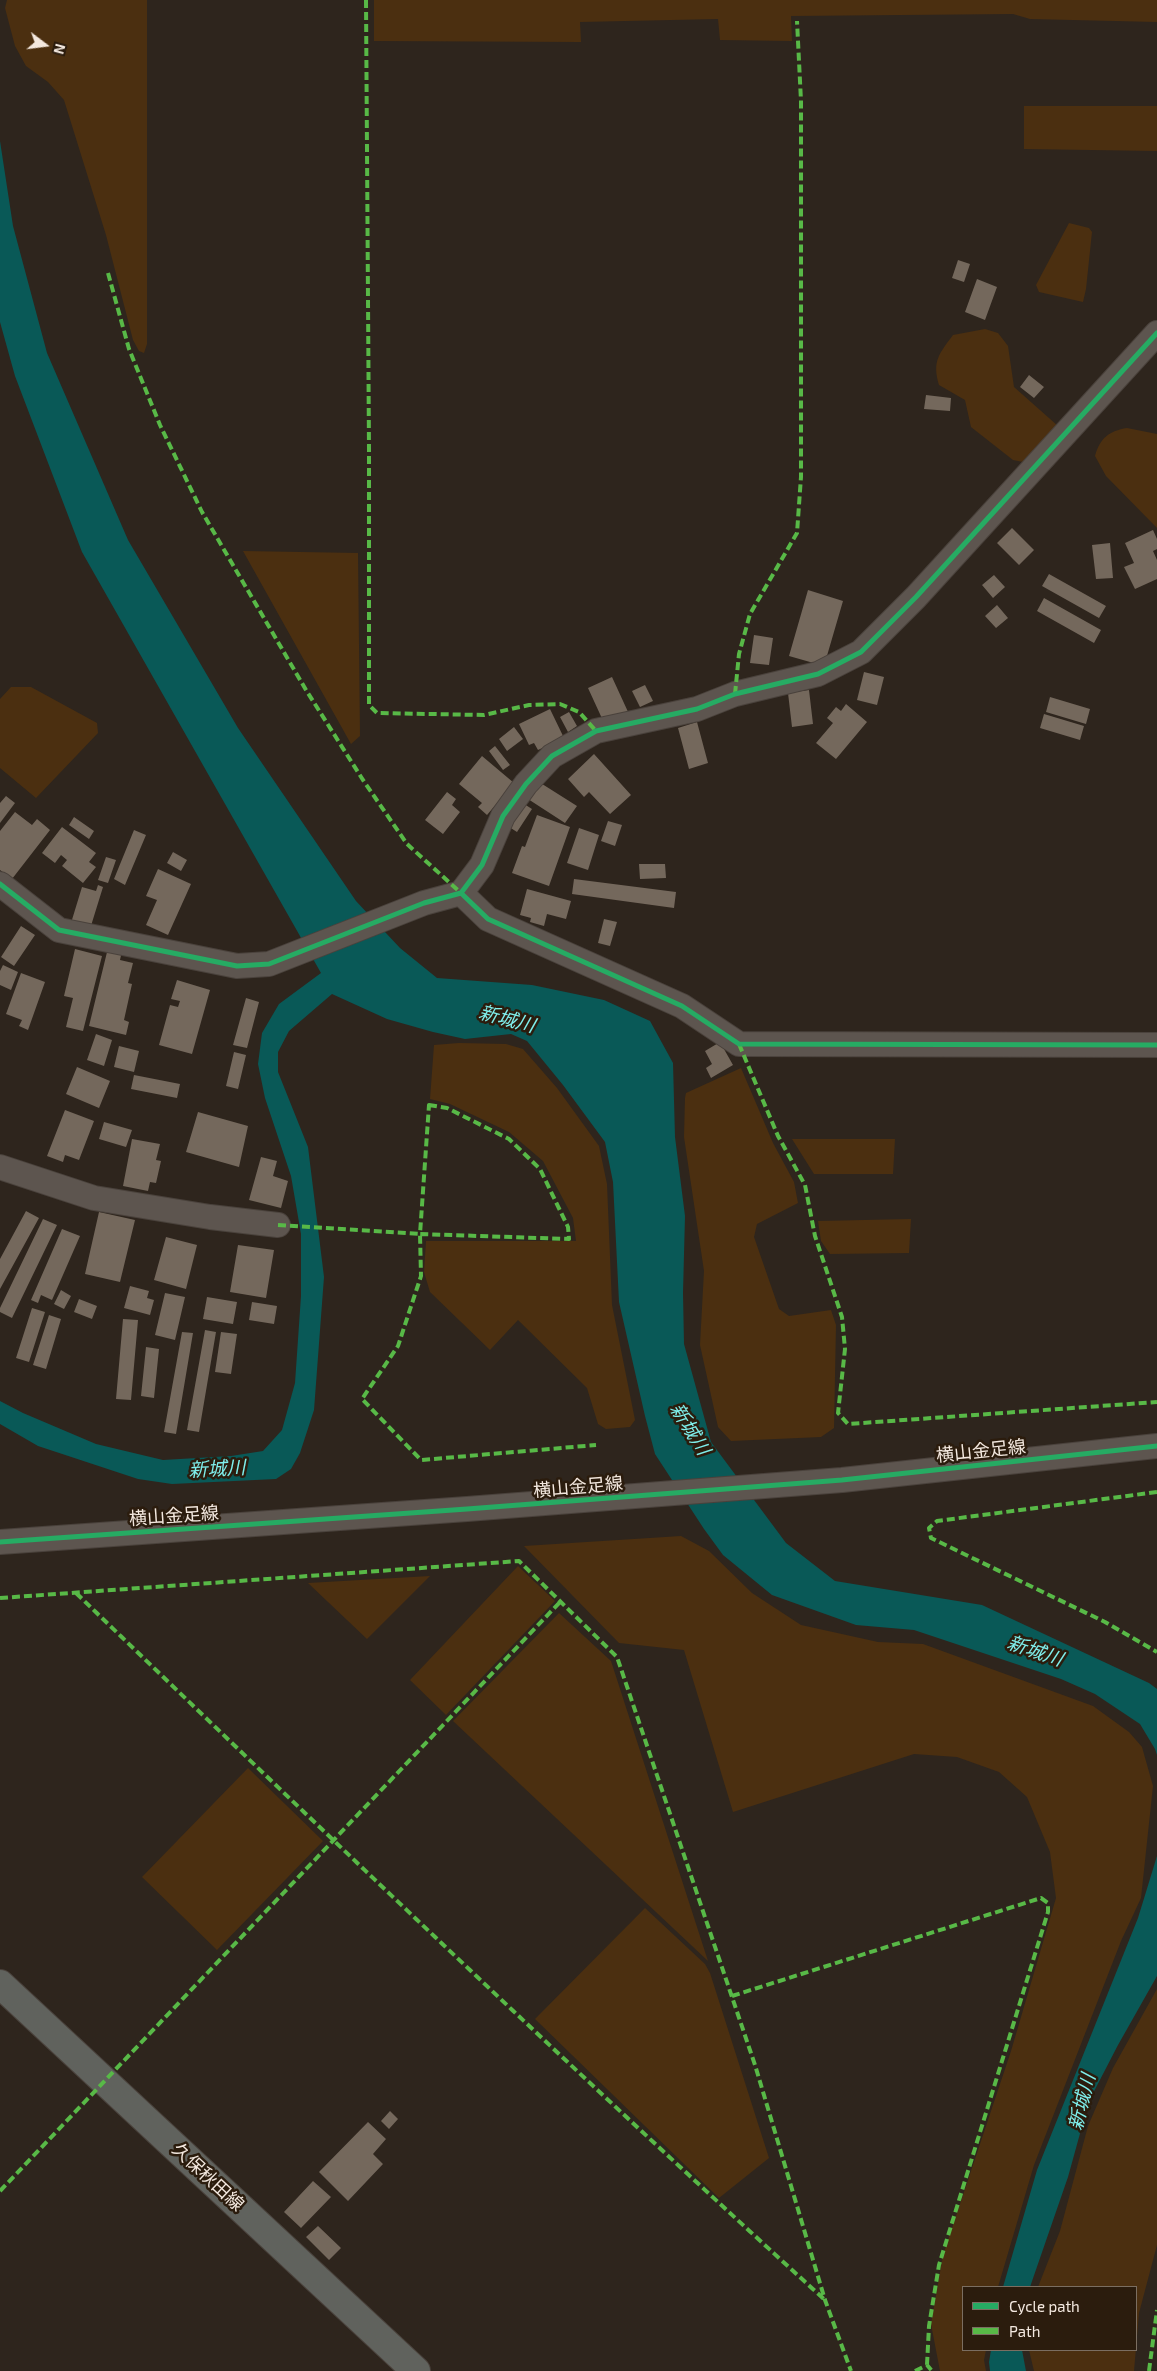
<!DOCTYPE html>
<html>
<head>
<meta charset="utf-8">
<style>
  body { margin:0 }
  #map { position:relative; width:1157px; height:2371px; overflow:hidden; background:#2e251d; font-family:"Exo 2",sans-serif }
  canvas { display:block }
  .legend { position:absolute; left:962px; top:2286px; width:175px; height:65px; box-sizing:border-box; background:#2b1c0d; border:1px solid #7b6e61; margin:0; padding:6px 9px; list-style:none; font-size:15px; color:#f3e8df }
  .legend li { display:flex; align-items:center; gap:10px; height:25px }
  .legend b { width:25px; border:1px solid #7b6e61 }
  .north { position:absolute; left:20px; top:20px; width:50px; height:50px; -webkit-text-stroke:4px #2b1c0d; paint-order:stroke; rotate:105deg; font-size:14px; font-weight:700; line-height:20px; text-align:center; color:#f3e8df }
  .north::after { content:''; display:block; margin:auto; width:18px; height:22px; background:#f3e8df; clip-path:polygon(50% 0,100% 100%,50% 72%,0 100%) }
</style>
</head>
<body>
<div id="map">
<canvas width="1157" height="2371"></canvas>
<ul class="legend">
<li><b style="height:6px;background:#26ab63"></b>Cycle path</li>
<li><b style="height:6px;background:#58b947"></b>Path</li>
</ul>
<div class="north">N</div>
</div>
<script>
const g = document.querySelector('canvas').getContext('2d');
g.lineJoin = 'round';
function fillPath(path, color) { g.fillStyle = color; g.fill(path, 'evenodd'); }
function trace(path, color, width, dash) { g.strokeStyle = color; g.lineWidth = width; g.lineCap = dash ? 'butt' : 'round'; g.setLineDash(dash || []); g.stroke(path); }
function drawText(font, color, halo, rows, align = 'center') {
  g.font = font + ' "Exo 2","Noto Sans JP",sans-serif'; g.lineWidth = 5; g.setLineDash([]); g.textBaseline = 'middle'; g.strokeStyle = halo; g.fillStyle = color; for (const [text, x, y, turn = 0] of rows) {
    g.save(); g.translate(x, y); g.rotate((+turn || 0) * Math.PI / 180); g.textAlign = isNaN(turn) ? turn : align; if (halo) g.strokeText(text, 0, 0); g.fillText(text, 0, 0); g.restore();
  }
}
const green = new Path2D(`
  M7,0H147V344L144,353L139,351L133,340L106,235L64,100L48,82L26,66L15,46L5,8Z
  M374,0H1157V22L1030,19L1013,14L791,16L792,41L720,40L718,19L580,22L581,42L374,41Z
  M1024,106H1157V151L1024,149Z
  M1069,223L1089,228L1092,232L1086,289L1083,302L1039,292L1036,285Z
  M985,329L998,333L1008,346L1014,387L1058,426L1023,462L1013,460L971,427L965,400L939,385C932,361 939,354 953,335Z
  M1127,428L1157,434V528L1106,476L1095,456C1100,438 1109,431 1127,428Z
  M243,551L358,553L360,736L351,744Z
  M11,687H31L97,723L98,733L36,798L0,768V699Z
  M459,1043L506,1044L523,1049L557,1088L599,1146L607,1184L612,1305L635,1420L630,1427L606,1429L598,1424L587,1388L518,1320L490,1350L430,1292L424,1272L426,1241H576L573,1218L543,1161L509,1132L450,1104L430,1099L434,1045Z
  M741,1068L773,1143L794,1182L798,1203L757,1224L754,1237L779,1309L789,1316L831,1310L836,1325L834,1428L821,1437L731,1441L718,1427L700,1345L704,1271L684,1137L685,1098L686,1093Z
  M792,1139H895L893,1174H814Z
  M911,1219L909,1253L830,1254L821,1241L818,1221Z
  M681,1536L709,1551L752,1593L801,1625L878,1642L923,1644L1093,1706L1129,1732L1142,1747L1153,1786L1141,1898L1121,1941L1034,2165L998,2287H963V2350H986L984,2360L986,2371H940L931,2324L943,2255L1011,2051L1056,1898L1050,1852L1027,1797L999,1772L957,1757L914,1754L733,1812L684,1650L619,1643L524,1546Z
  M518,1566L555,1601L446,1715L410,1680Z
  M430,1576L367,1639L308,1583Z
  M559,1613L611,1661L708,1961L453,1721Z
  M248,1768L323,1841L217,1950L142,1877Z
  M645,1908L705,1964L710,1973L769,2158L719,2198L535,2019Z
  M1157,1989V2245L1139,2313L1134,2371H1034L1029,2350H1136V2287H1038L1060,2231L1088,2126L1113,2068Z`);
const water = new Path2D(`
  M0,141L13,226L47,353L128,540L238,728L356,901L400,948L437,978L532,985L604,1000L650,1021L673,1063L675,1137L685,1216L683,1293L684,1344L711,1442L786,1543L835,1581L982,1605L1149,1683L1157,1689V1755L1155,1749L1140,1724L1095,1694L1061,1679L914,1630L856,1625L772,1595L723,1555L704,1529L655,1454L645,1416L619,1302L613,1182L605,1142L563,1085L527,1041L511,1034L465,1039L433,1032L387,1019L332,994L289,1031L278,1052V1072L308,1147L324,1277L314,1410L300,1453L291,1469L276,1479L172,1484L138,1479L38,1446L0,1424V1401L23,1413L96,1444L163,1460L231,1456L263,1451L282,1430L295,1383L301,1296V1234L291,1176L265,1098L258,1064L262,1033L279,1004L321,973L82,552L15,376L0,322Z
  M1157,1856V1976L1118,2045L1089,2101L1068,2177L1030,2287H1003L1037,2170L1138,1918Z
  M991,2350H1022L1026,2371H990L989,2362Z`);
const building = new Path2D(`
  M958,260L970,264L964,282L952,278Z
  M977,279L997,287L985,320L965,312Z
  M1029,375L1044,387L1034,398L1020,387Z
  M926,395L951,398L950,411L924,409Z
  M1012,528L1034,550L1019,565L997,543Z
  M1153,530L1157,539V549L1153,551L1157,560V579L1135,589L1124,567L1134,563L1125,543Z
  M1110,543L1113,578L1096,579L1092,545Z
  M1049,574L1106,606L1099,618L1042,586Z
  M994,575L1005,587L993,598L982,585Z
  M808,590L843,601L824,666L789,656Z
  M1044,598L1101,630L1094,643L1037,611Z
  M997,605L1008,618L996,628L985,616Z
  M754,635L773,638L769,665L750,663Z
  M864,672L884,677L877,705L857,700Z
  M612,677L629,714L605,725L588,688Z
  M645,685L653,701L640,707L632,691Z
  M809,690L813,724L792,727L788,693Z
  M1050,697L1090,709L1086,724L1046,712Z
  M846,704L867,722L836,759L816,743L833,723L827,718L836,707L841,711Z
  M550,709L564,738L538,750L534,743L529,745L519,724Z
  M569,712L577,726L568,732L560,717Z
  M1044,714L1084,726L1080,740L1040,728Z
  M697,722L708,763L689,769L678,728Z
  M514,727L523,739L507,751L499,739Z
  M495,746L510,765L503,770L489,751Z
  M594,754L631,795L610,814L589,792L584,797L568,779Z
  M482,756L514,783L487,815L478,807L482,803L459,784Z
  M539,782L577,806L565,823L528,799Z
  M447,792L456,799L452,805L460,812L443,834L425,820Z
  M6,796L15,803L0,823V803Z
  M521,802L532,809L517,832L506,825Z
  M15,812L32,825L37,819L50,830L12,879L0,870V831Z
  M537,815L570,827L549,886L512,873L522,846L525,847Z
  M74,817L94,831L89,839L69,825Z
  M608,821L622,825L615,846L601,841Z
  M62,827L96,853L89,862L96,867L83,883L62,866L67,860L61,855L55,863L42,853Z
  M579,828L599,835L588,870L567,863Z
  M134,830L146,835L125,885L114,879Z
  M173,852L187,860L181,871L167,863Z
  M106,857L116,860L108,883L98,880Z
  M639,864H665L666,878L640,879Z
  M158,869L191,884L168,935L146,925L157,900L146,896Z
  M574,879L676,892L674,908L572,894Z
  M98,885L103,887L90,929L71,923L82,887L96,891Z
  M527,889L571,901L566,919L547,914L544,926L530,922L531,918L520,915Z
  M604,919L617,922L610,946L598,943Z
  M21,926L35,935L14,966L1,957Z
  M108,948L122,951L120,960L133,963L128,983L132,984L124,1020L129,1022L126,1035L89,1026Z
  M75,949L102,956L83,1031L66,1027L73,998L64,996Z
  M3,965L18,972L11,990L0,985V971Z
  M21,973L45,982L28,1030L19,1026L22,1020L6,1014Z
  M177,980L210,990L192,1054L159,1045L170,1005L178,1007L180,1001L171,999Z
  M246,998L259,1002L247,1048L233,1045Z
  M96,1034L112,1040L104,1066L87,1060Z
  M720,1042L733,1065L711,1078L706,1068L712,1064L705,1051Z
  M119,1046L139,1051L134,1072L114,1067Z
  M234,1052L246,1055L238,1089L226,1086Z
  M77,1067L110,1081L99,1108L66,1094Z
  M134,1075L180,1084L177,1098L131,1089Z
  M65,1110L94,1121L79,1160L65,1155L63,1162L47,1156Z
  M198,1112L248,1126L239,1167L186,1152Z
  M104,1122L132,1130L126,1147L99,1139Z
  M132,1139L160,1144L156,1160L161,1161L156,1183L150,1182L148,1191L123,1186Z
  M261,1157L277,1161L273,1176L288,1181L281,1208L249,1200Z
  M26,1211L39,1218L0,1289V1259Z
  M99,1212L135,1220L120,1282L85,1274Z
  M43,1219L57,1225L12,1318L0,1312V1308Z
  M62,1229L80,1236L52,1300L41,1295L38,1303L31,1300Z
  M166,1237L197,1245L186,1289L154,1280Z
  M238,1245L274,1250L266,1298L230,1292Z
  M130,1286L149,1291L147,1298L154,1300L150,1315L124,1308Z
  M61,1290L71,1296L64,1309L54,1304Z
  M165,1293L185,1297L175,1340L155,1335Z
  M207,1297L237,1302L233,1324L203,1319Z
  M79,1299L97,1306L92,1319L74,1312Z
  M252,1302L277,1306L274,1324L249,1320Z
  M32,1308L45,1312L29,1362L16,1358Z
  M49,1315L61,1319L46,1369L33,1365Z
  M123,1319L138,1320L131,1400L116,1399Z
  M205,1330L216,1332L199,1432L187,1430Z
  M182,1332L193,1333L176,1434L164,1432Z
  M221,1332L237,1334L231,1374L215,1372Z
  M146,1347L159,1349L154,1398L141,1396Z
  M390,2111L398,2119L389,2129L381,2121Z
  M368,2122L386,2139L373,2154L383,2164L348,2201L319,2172Z
  M313,2181L331,2197L301,2228L284,2212Z
  M318,2226L341,2248L329,2260L306,2237Z`);
const minor = new Path2D(`
  M0,884L59,930L237,966L269,964L424,903L461,893L482,865L503,816L526,784L552,756L596,731L697,709L735,694L818,674L861,652L916,597L1157,333
  M461,893L488,919L682,1006L739,1044L1157,1045
  M0,1167L94,1198L210,1217L278,1225
  M0,1542L467,1509L842,1480L1157,1446`);
const major = new Path2D(`
  M0,1984L416,2371`);
const quiet = new Path2D(`
  M366,0L369,449V705L377,713L484,715L529,705L560,704L579,712L596,731
  M108,273L129,349L160,425L202,512L306,690L363,780L407,844L461,893
  M735,694L739,654L750,614L797,533L801,477V101L797,21
  M739,1044L778,1136L805,1185L815,1236L842,1317L845,1349L838,1413L848,1424L1157,1402
  M429,1105L447,1108L509,1139L540,1169L568,1227L569,1239L420,1234Z
  M278,1225L420,1234L421,1276L398,1346L362,1399L421,1460L596,1445
  M1157,1492L937,1521L929,1528L931,1538L1105,1622L1157,1652
  M76,1593C323,1831 571,2069 825,2300
  M0,1598L519,1561L617,1657L755,2065L825,2300L851,2371
  M732,1996L1041,1898L1048,1903V1912L939,2265L929,2326L927,2365
  M0,2191L560,1602
  M915,2371L927,2365L932,2371
  M1149,2371L1157,2310`);
const cycleway = new Path2D(`
  M0,884L59,930L237,966L269,964L424,903L461,893L482,865L503,816L526,784L552,756L596,731L697,709L735,694L818,674L861,652L916,597L1157,333
  M461,893L488,919L682,1006L739,1044L1157,1045
  M0,1542L467,1509L842,1480L1157,1446`);
const streetNames = [
  ["横山金足線",981,1451,-6],
  ["横山金足線",578,1487,-5],
  ["横山金足線",174,1516,-4],
  ["久保秋田線",208,2177,43]
];
const waterNames = [
  ["新城川",507,1019,15],
  ["新城川",690,1429,58],
  ["新城川",217,1469,-3],
  ["新城川",1035,1651,19],
  ["新城川",1082,2102,-76]
];
fillPath(green, '#4b2f10');
fillPath(water, '#095957');
fillPath(building, '#74685c');
trace(minor, '#4a423c', 26);
trace(major, '#4a423c', 30);
trace(minor, '#5d554f', 24);
trace(major, '#60625d', 28);
trace(quiet, '#58b947', 4, [8, 4]);
trace(cycleway, '#26ab63', 5);
drawText('18px', '#f3e8df', '#2b1c0d', streetNames);
drawText('italic 19px', '#7fefec', '#2b1c0d', waterNames);
</script>
</body>
</html>
